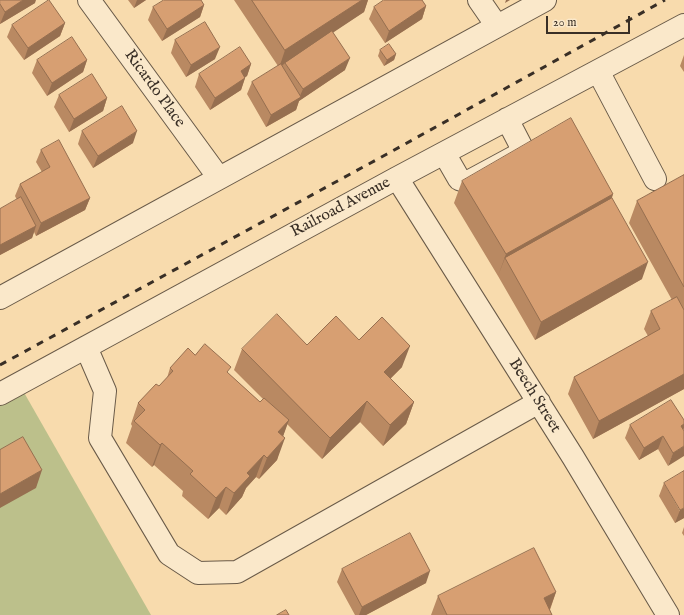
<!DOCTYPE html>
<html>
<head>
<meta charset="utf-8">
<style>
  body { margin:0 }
  #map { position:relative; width:684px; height:615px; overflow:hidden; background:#f8dbad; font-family:"IM FELL English",serif }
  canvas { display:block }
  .scale { position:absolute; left:546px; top:16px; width:84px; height:18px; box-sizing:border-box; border:2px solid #392f26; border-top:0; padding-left:5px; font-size:12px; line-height:14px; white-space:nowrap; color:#392f26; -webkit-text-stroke:3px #fae8ca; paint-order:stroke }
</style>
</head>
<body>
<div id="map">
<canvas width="684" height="615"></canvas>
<div class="scale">20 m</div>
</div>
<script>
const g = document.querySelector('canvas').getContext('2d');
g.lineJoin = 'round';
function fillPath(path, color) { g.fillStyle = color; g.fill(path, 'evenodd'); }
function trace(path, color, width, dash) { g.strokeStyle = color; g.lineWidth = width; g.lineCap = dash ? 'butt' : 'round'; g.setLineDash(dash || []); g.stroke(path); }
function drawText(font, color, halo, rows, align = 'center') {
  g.font = font + ' "IM FELL English",serif'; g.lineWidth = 4; g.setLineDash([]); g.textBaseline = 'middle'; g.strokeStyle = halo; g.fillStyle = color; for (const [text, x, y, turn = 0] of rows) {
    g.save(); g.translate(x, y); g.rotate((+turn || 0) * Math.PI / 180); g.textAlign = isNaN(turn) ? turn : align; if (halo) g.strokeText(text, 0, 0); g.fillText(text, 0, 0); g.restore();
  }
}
const green = new Path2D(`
  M14,375L151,615H0V382Z`);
const minor = new Path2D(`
  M89,0L219,178
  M479,0L497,26
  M598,71L655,179
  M444,153L459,179L468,182L518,155L521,146L507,119
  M397,178L573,457L668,615
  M0,298L545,0
  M86,347L105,391L100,438L169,554L198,573L237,572L539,402
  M0,394L397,178L684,25`);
const rail = new Path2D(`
  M0,365L387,154L665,0`);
const wall = new Path2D(`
  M0,0L35,3L0,24Z
  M128,0H146L134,8Z
  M234,0H368L364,12L333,32L345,70L299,101L296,110L266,127L247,94L252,82L278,66Z
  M204,5L200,17L162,41L148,20L153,7Z
  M426,6L422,19L385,43L369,19L374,7Z
  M65,23L60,36L24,60L7,37L12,25Z
  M175,40L215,59L186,77L171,53Z
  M380,50L396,54L394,60L384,66L378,56Z
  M684,55V72L680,66Z
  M37,60H87L83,72L47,96L32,73Z
  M251,64L247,76L245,77V78L241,90L210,110L195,87L199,74Z
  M59,95L107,98L103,111L69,132L54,107Z
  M82,131L133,143L93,168L78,144Z
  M41,150L90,198L85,210L36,236L34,232L32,238L0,255V209L17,200L15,196L20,184L42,172L36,162Z
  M684,175V389L593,439L568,394L574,377L648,336L644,329L651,311L672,300L629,223L637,201Z
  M462,181L613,194L612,198L642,279L535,340L498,276L454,203Z
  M359,340L402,367L390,379L414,402L406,424L383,446L360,422L322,459L287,424L283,436L277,460L259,479L256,477L246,488L242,497L226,515L219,508L208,519L182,496L183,491L154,465L152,467L126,443L132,426L131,424L138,403L159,386L167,378L170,368L195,355L229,374L260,402L263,399L234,370L242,349L307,345Z
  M684,420V428L668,466L658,449L639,460L625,438L630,425Z
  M664,483L684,518L675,523L659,496Z
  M684,527V536L682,533Z
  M342,569L426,583L366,615H355L337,582Z
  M556,592L550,610L552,615H431L438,596Z`);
const shadedWall = new Path2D(`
  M23,0H36L35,3L0,24L5,12Z
  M137,0H146L134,8Z
  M362,0H368L364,12L286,64L285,63L284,64L279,68L285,50Z
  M506,0H510L505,3Z
  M204,5L200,17L162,41L167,29Z
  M426,6L422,19L385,43L389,31Z
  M65,23L60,36L24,60L28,48Z
  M220,47L215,59L186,77L191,65Z
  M396,54L394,60L384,66L387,60Z
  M350,58L345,70L299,101L296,110L266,127L271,115L299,98L303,89Z
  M87,60L83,72L47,96L52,83Z
  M251,64L247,76L236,83L241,71Z
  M245,78L241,90L210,110L215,98Z
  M107,98L103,111L69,132L74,119Z
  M137,131L133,143L93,168L98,156Z
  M613,194L605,215L505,258L498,276L506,254Z
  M90,198L85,210L36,236L41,223Z
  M36,226L32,238L0,255V245Z
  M648,262L642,279L535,340L541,322Z
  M410,346L402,367L376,393L384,372Z
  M684,365V389L593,439L599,421Z
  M367,401L360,422L322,459L330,438Z
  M414,402L406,424L383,446L390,425Z
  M289,420L281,442L278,432Z
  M684,424V428L681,435V426Z
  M663,436L658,449L639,460L644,448Z
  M285,438L277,460L259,479L267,458Z
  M162,443L154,465L152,467L160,445Z
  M684,446V456L668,466L673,453Z
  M264,455L256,477L246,488L242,497L226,515L234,493L247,473Z
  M42,470L36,488L0,508V494Z
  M226,487L219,508L208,519L216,498Z
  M684,508V518L675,523L680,510Z
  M430,571L426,583L366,615H359L362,607Z
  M556,592L548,614L544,598Z`);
const building = new Path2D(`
  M0,0H23L5,12L0,4Z
  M49,0L65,23L28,48L12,25Z
  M164,0H201L204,5L167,29L153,7Z
  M252,0H362L285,50Z
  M384,0H422L426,6L389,31L374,7Z
  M205,22L220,47L191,65L175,40Z
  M332,31L350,58L303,89L285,63Z
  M72,37L87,60L52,83L37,60Z
  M389,44L396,54L387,60L380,50Z
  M240,47L251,64L241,71L245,78L215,98L199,74Z
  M281,64L301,97L271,115L252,82Z
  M92,74L107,98L74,119L59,95Z
  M122,106L137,131L98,156L82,131Z
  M571,118L613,194L506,254L462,181Z
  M59,140L90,198L41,223L20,184L50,167L41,150Z
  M684,175V287L637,201Z
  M21,197L36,226L0,245V209Z
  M612,198L648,262L541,322L505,258Z
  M677,297L684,310V374L599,421L574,377L660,329L651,311Z
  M277,314L307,345L336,316L359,340L382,317L410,346L384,372L414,402L390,425L367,401L330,438L242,349Z
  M205,344L231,367L227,372L260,402L264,398L289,420L278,432L285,438L267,458L264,455L247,473L250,476L234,493L226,487L216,498L190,474L193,471L162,443L160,445L134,421L145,410L138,403L156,384L159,386L173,371L170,368L188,348L195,355Z
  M671,400L684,420V424L681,426L684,431V446L673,453L663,436L644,448L630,425Z
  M23,437L42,470L0,494V450Z
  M684,471V508L680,510L664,483Z
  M410,533L430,571L362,607L342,569Z
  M534,548L556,592L544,598L552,615H447L438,596Z
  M286,610L289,615H277Z`);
const streetNames = [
  ["Ricardo Place",154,89,54],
  ["Railroad Avenue",341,208,-28],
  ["Beech Street",534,396,58]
];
fillPath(green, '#bcc08b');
trace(minor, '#695a48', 24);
trace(minor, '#fae8ca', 22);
trace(rail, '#392f26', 3, [7, 7]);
fillPath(wall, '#b98962');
fillPath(shadedWall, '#966f50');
fillPath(building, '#d79f72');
trace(building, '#966f50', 1);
drawText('16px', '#392f26', '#fae8ca', streetNames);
</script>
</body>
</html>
